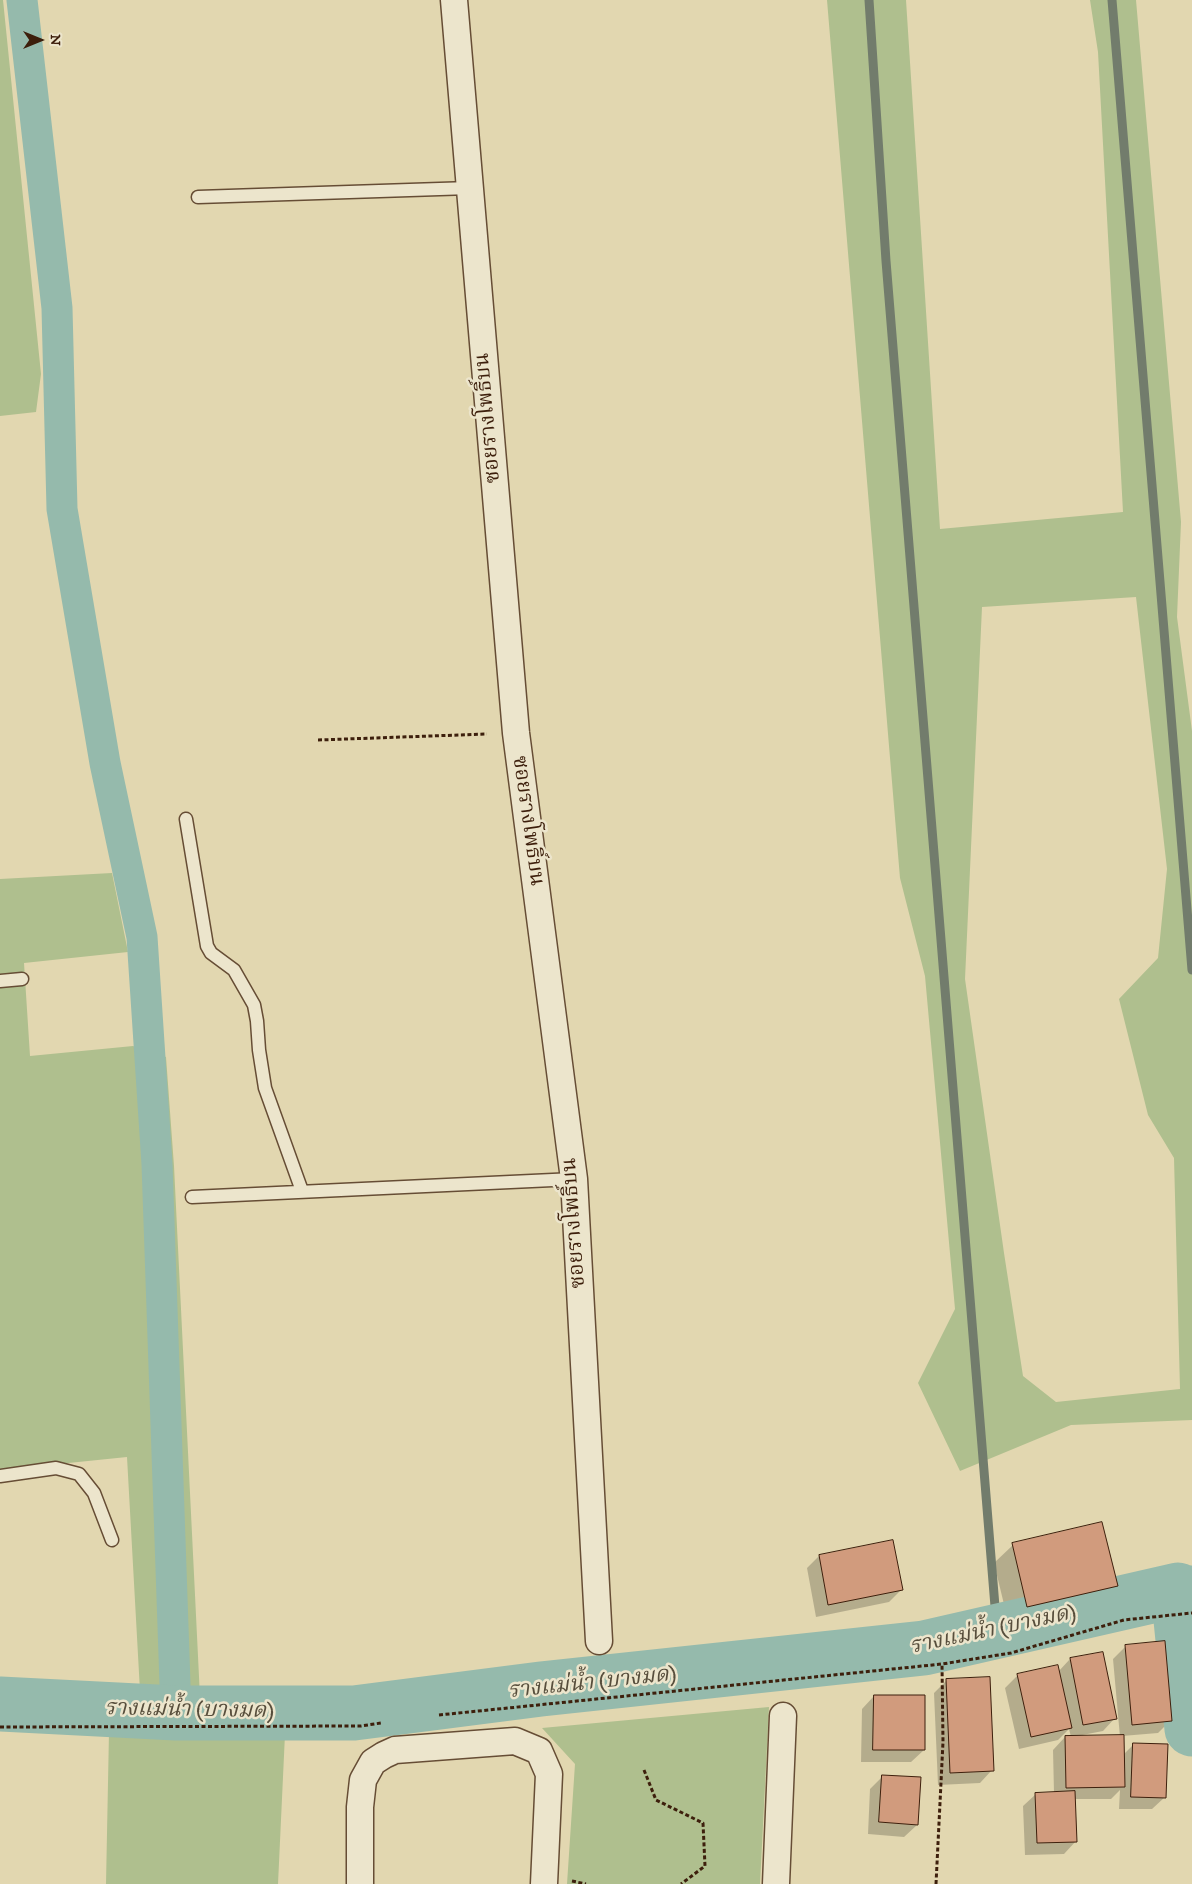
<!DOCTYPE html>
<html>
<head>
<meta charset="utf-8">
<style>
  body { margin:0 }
  #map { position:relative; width:1192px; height:1884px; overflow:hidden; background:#e2d7b0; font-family:"IM FELL DW Pica",serif }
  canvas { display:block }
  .north { position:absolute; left:15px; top:15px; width:50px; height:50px; -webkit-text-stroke:4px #ece5cc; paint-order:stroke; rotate:90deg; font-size:14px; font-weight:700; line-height:20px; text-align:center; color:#3d1f0c }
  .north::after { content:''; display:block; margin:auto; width:18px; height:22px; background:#3d1f0c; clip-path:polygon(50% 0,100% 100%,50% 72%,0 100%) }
</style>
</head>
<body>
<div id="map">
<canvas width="1192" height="1884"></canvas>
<div class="north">N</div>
</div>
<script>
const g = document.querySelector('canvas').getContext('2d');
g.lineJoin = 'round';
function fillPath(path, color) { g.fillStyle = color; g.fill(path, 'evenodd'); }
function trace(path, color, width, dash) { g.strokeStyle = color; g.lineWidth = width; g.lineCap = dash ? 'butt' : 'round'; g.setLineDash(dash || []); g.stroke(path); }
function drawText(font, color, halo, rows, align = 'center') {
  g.font = font + ' "IM FELL DW Pica","Noto Serif Thai",serif'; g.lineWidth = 5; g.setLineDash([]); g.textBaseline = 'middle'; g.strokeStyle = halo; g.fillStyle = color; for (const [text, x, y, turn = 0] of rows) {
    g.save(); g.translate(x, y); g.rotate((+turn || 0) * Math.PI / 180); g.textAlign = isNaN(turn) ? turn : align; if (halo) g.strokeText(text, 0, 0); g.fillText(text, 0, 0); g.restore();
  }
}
const green = new Path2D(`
  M0,0H3L41,374L36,412L0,416Z
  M827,0H906L940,529L1123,512L1098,52L1090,0H1136L1181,522L1177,617L1192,731V1420L1071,1425L960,1471L918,1383L955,1309L925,976L900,878ZM1136,597L1167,869L1158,958L1119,999L1148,1115L1174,1158L1180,1389L1056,1402L1023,1376L1004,1253L965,979L982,607Z
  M112,873L128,952L24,963L30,1056L133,1046L166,1057L174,1166L200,1697L140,1691L127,1457L0,1470V879Z
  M769,1707L760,1884H567L575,1764L542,1728Z
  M109,1732L285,1734L278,1884H106Z`);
const shadow = new Path2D(`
  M1013,1545L1116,1585L1098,1604L1009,1625L994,1563Z
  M819,1556L901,1590L889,1602L816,1617L807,1568Z
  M1125,1647L1171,1720L1158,1733L1122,1736L1123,1755L1134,1744L1165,1797L1152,1809H1119L1120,1790L1111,1799H1074L1076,1841L1064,1854L1025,1855L1023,1806L1036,1794L1054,1793L1053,1750L1065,1737H1071L1069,1729L1058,1740L1019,1749L1005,1688L1018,1675L1058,1672L1070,1659L1115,1718L1103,1731L1077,1736V1737H1120L1113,1659Z
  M947,1680L992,1770L980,1783L938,1785L934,1693Z
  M874,1696L924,1750L911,1762H861L862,1709Z
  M883,1776L917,1825L904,1837L868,1834L870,1789Z`);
const stream = new Path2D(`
  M869,0L886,261L997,1631
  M1112,0L1192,970`);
const canal = new Path2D(`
  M22,0L57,308L62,509L105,763L142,937L157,1164L176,1713
  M1178,1590L1192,1581`);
const river = new Path2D(`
  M0,1704L176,1713H354L541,1689L924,1648L1178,1590L1192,1729`);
const building = new Path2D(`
  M1102,1522L1118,1586L1027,1607L1012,1543Z
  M893,1540L903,1590L828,1605L819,1555Z
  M1165,1641L1172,1721L1132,1725L1125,1645Z
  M1103,1652L1117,1719L1083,1725L1070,1658Z
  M1058,1665L1072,1728L1031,1737L1017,1674Z
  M990,1677L994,1771L950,1773L946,1679Z
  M874,1695H925V1750H873Z
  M1124,1735L1125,1787L1066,1788L1065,1736Z
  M1133,1743L1168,1744L1166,1798L1131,1797Z
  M882,1775L921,1777L918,1825L879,1822Z
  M1075,1791L1077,1842L1037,1843L1035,1793Z`);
const path = new Path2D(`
  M318,740L487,734
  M439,1715L942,1664L1011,1653L1124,1620L1192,1613
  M0,1727L361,1726L381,1723
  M644,1770L656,1800L703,1823L705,1866L681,1884
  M572,1881L586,1884
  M936,1884L943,1742L942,1664`);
const lane = new Path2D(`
  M198,197L470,188
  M186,819L207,946L211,953L234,970L254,1005L257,1021L259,1050L265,1088L302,1191
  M0,981L22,979
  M192,1197L574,1179
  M0,1476L56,1468L79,1474L94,1493L112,1540`);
const street = new Path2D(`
  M454,0L516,733L574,1179L599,1641
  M360,1884V1807L363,1780L373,1762L384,1755L395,1750L515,1741L539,1751L549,1774L544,1884
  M776,1884L783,1716`);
const streetNames = [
  ["ซอยรางโพธิ์บน",489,418,-95],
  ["ซอยรางโพธิ์บน",527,821,82],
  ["ซอยรางโพธิ์บน",575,1223,-94]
];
const waterNames = [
  ["รางแม่น้ำ (บางมด)",993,1631,-12],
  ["รางแม่น้ำ (บางมด)",592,1684,-6],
  ["รางแม่น้ำ (บางมด)",189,1711,1]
];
fillPath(green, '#afbf8e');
fillPath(shadow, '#0003');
trace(stream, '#727c6c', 9);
trace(canal, '#95baac', 31);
trace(river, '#95baac', 55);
fillPath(building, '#d19b7d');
trace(building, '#3d1f0c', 1);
trace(lane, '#664d35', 15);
trace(street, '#664d35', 29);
trace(path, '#3d1f0c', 3, [4, 2.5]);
trace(lane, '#ece5cc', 12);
trace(street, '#ece5cc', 26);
drawText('21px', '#3d1f0c', '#ece5cc', streetNames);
drawText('italic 22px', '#574e3c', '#ece5cc', waterNames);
</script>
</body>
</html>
